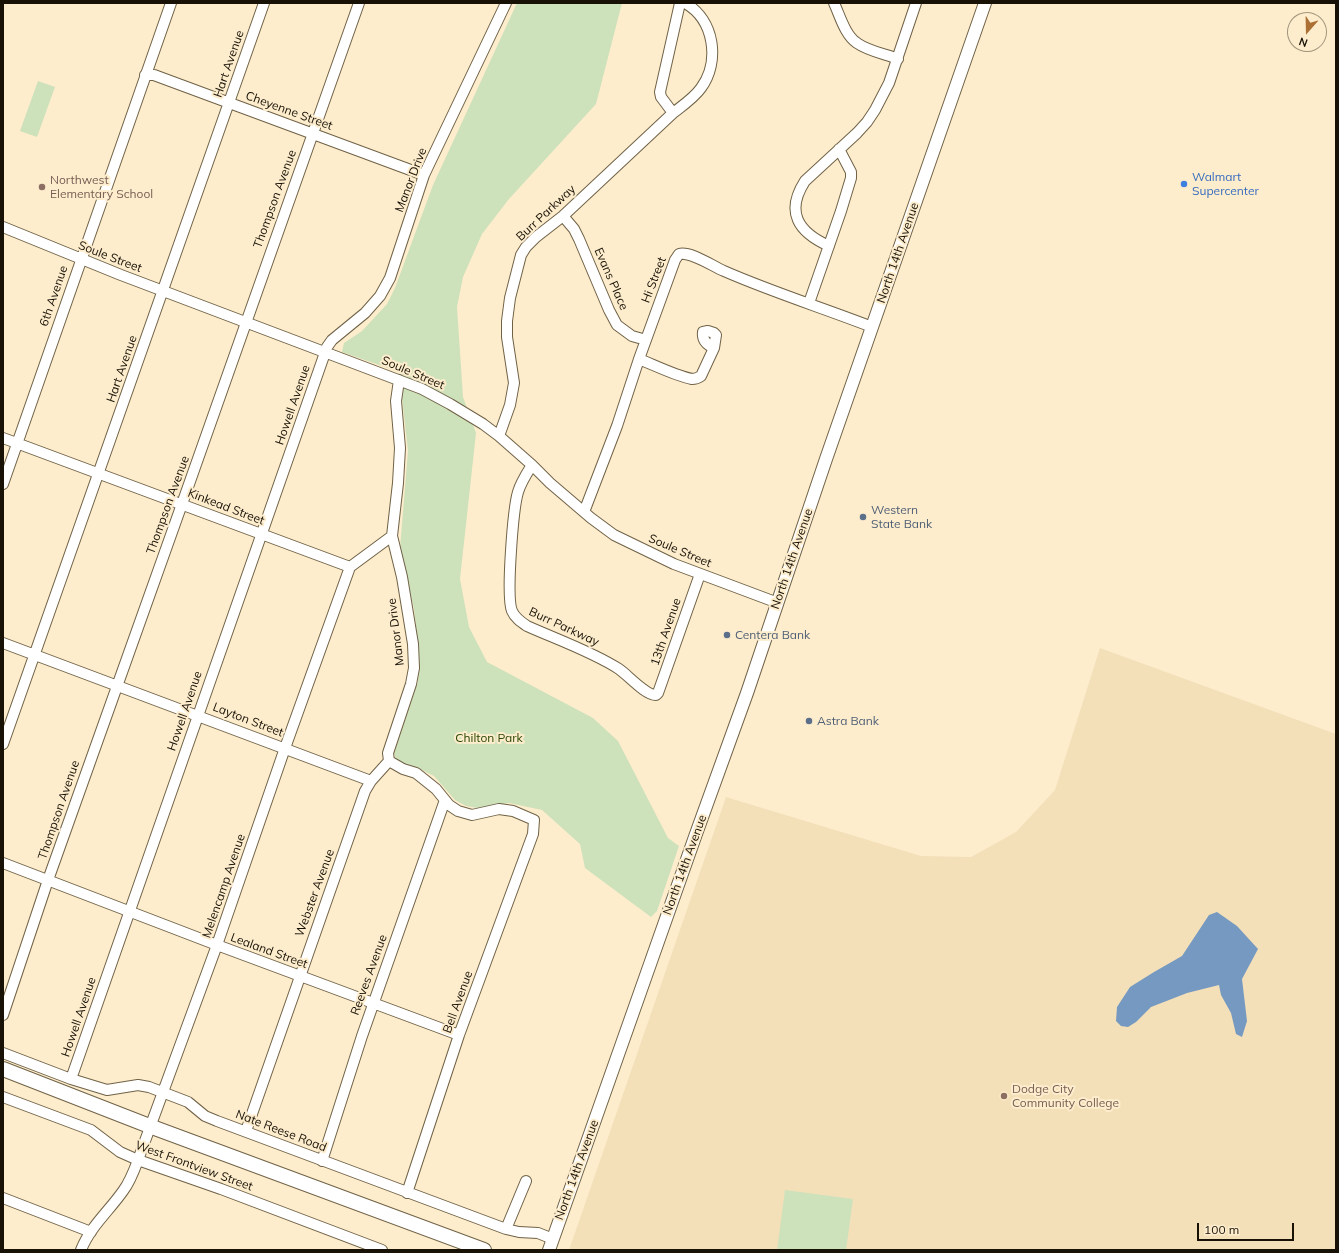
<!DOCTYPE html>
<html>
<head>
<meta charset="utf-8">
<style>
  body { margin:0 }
  #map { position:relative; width:1339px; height:1253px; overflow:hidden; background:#fdedcd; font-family:Mulish,sans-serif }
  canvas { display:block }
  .frame { position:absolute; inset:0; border:4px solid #171106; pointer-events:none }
  .north { position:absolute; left:1287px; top:12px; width:40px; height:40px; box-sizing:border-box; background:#fdedcd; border:1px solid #a1957d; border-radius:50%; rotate:200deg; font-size:11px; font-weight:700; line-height:16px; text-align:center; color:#171106 }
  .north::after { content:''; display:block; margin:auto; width:14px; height:18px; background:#ad7034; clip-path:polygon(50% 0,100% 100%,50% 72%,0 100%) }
  .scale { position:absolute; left:1197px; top:1223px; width:97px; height:18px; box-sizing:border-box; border:2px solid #171106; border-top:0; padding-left:5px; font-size:12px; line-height:14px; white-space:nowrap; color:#171106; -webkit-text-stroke:3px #fdedcd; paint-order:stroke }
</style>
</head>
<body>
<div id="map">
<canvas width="1339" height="1253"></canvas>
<div class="frame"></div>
<div class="north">N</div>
<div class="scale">100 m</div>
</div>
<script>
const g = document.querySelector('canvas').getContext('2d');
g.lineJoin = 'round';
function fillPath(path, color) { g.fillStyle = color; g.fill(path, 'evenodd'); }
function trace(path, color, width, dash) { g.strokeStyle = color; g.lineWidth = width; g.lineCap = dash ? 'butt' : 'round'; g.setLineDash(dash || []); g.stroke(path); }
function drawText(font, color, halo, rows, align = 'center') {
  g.font = font + ' Mulish,sans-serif'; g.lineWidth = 4; g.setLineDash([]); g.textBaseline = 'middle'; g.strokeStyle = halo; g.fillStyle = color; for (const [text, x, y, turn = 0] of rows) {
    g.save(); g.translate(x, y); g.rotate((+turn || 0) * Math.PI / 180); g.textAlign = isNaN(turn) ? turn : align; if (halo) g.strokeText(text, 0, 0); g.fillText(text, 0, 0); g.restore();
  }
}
const built = new Path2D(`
  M1100,648L1336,734V1250H569L726,797L921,856L971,857L1016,832L1055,790Z`);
const green = new Path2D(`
  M517,3H622L596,104L509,199L482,234L463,277L457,307L463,397L476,433L460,579L469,627L487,662L593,718L618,741L668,838L679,846L657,911L651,917L585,868L580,844L542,810L509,803L478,808L466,806L455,800L434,776L420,769L402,763L396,759L394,753L418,681L419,654L414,609L400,548L408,451L399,372L342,352L344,343L362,331L387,304L395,288L433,185Z
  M38,81L55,87L37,137L20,131Z
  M785,1190L853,1199L846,1250H777Z`);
const water = new Path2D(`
  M1217,912L1237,926L1258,949L1242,979L1247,1021L1242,1037L1236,1034L1231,1013L1221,995L1219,985L1187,993L1151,1007L1136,1022L1128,1027L1121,1026L1116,1021L1117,1007L1130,987L1154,972L1182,956L1209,915Z`);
const minor = new Path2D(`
  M834,3C840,16 845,35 857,43C868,51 885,54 898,59
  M145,75H154L424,175
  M673,113L661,97L660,92L680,3
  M563,216L574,229L579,239L609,310L617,325L632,336L646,340
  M3,227L121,275L422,389L450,404L483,424L499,436L532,465L550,483L591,518L614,535L674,564L778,603
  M829,246C798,232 785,212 805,181L857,133L867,122L875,110L889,83L916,3
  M809,303L841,211L851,178V172L839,149
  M708,331L714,333L716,335L714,348C707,345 702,340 703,332Z
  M639,359C654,365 676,376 692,379C696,379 698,378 701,376L714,348
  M399,380L396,401L400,448L398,483L392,536L402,577L413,644L414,668L411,684L388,753L389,761L403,769L416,773L436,789L449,805L458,811L472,815L499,809L513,811L534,820L533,834L459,1035L407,1193
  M499,436L510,405L514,383L507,337V321L510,298L521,255L526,247L536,237L563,216L673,113C682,106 694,98 701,88C720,62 715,20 685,3
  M3,438L350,567
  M532,465C527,473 521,482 518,492C513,509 506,597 512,611C515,618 521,622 527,626C556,639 593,652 619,669C628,675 645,695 656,695L658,693L700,574
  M3,484L171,3
  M584,512L617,426L639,359L675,260L679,254C691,251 712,266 724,271C772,292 823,308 872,327
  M3,643L371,781
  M3,744L264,3
  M3,863L217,945L459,1035
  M3,1015L48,880L182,504L359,3
  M3,1053L71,1079L107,1090L138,1085L149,1087L188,1102L205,1116L217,1121L506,1229L519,1232L538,1233L553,1239
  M71,1079L327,347L332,340L365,313L380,296L390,278L424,175L506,3
  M3,1097L91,1130L120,1152L138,1160L221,1189L382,1250
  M246,1131L365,791L371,781L389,761
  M322,1161L362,1036L445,800
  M3,1198L91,1232
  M506,1229L526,1181
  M81,1250C90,1227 109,1211 123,1191C130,1182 134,1171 138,1160L217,945L285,748L350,567L392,536`);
const major = new Path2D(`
  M549,1250L696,834L747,693L826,459L985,3`);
const highway = new Path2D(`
  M3,1069L152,1127L484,1250`);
const markers = [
  [1184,184,4,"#3f7fe0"],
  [42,187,4,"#8d6e63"],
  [863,517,4,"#5c6f8a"],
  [727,635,4,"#5c6f8a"],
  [809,721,4,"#5c6f8a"],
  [1004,1096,4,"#8d6e63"]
];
const streetNames = [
  ["Hart Avenue",229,64,-71],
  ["Cheyenne Street",289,111,20],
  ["Manor Drive",411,180,-69],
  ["Thompson Avenue",275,199,-70],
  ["Burr Parkway",546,213,-43],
  ["North 14th Avenue",898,253,-71],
  ["Soule Street",110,257,21],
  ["Evans Place",611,279,66],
  ["Hi Street",654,280,-69],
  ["6th Avenue",54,296,-71],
  ["Hart Avenue",122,369,-71],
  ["Soule Street",413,373,23],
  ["Howell Avenue",293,405,-71],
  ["Thompson Avenue",168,505,-70],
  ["Kinkead Street",226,507,21],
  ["Soule Street",680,551,23],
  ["North 14th Avenue",792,559,-71],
  ["Burr Parkway",564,627,25],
  ["Manor Drive",396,632,-97],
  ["13th Avenue",666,632,-71],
  ["Howell Avenue",185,711,-71],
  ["Layton Street",248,720,21],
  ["Thompson Avenue",59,810,-71],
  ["North 14th Avenue",685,865,-70],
  ["Melencamp Avenue",224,886,-71],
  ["Webster Avenue",315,893,-70],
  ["Lealand Street",269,951,20],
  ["Reeves Avenue",369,975,-70],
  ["Bell Avenue",458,1002,-70],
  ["Howell Avenue",79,1017,-71],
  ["Nate Reese Road",281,1131,21],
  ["West Frontview Street",194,1166,20],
  ["North 14th Avenue",577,1170,-70]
];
const shopNames = [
  ["Walmart",1192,177],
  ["Supercenter",1192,191]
];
const educationNames = [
  ["Northwest",50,180],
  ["Elementary School",50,194],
  ["Dodge City",1012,1089],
  ["Community College",1012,1103]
];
const serviceNames = [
  ["Western",871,510],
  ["State Bank",871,524],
  ["Centera Bank",735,635],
  ["Astra Bank",817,721]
];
const parkNames = [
  ["Chilton Park",489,738]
];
fillPath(built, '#f3e0b9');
fillPath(green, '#cde1bb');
fillPath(water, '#7599c0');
trace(minor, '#706246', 12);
trace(major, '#706246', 14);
trace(highway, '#706246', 16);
trace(minor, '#fff', 10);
trace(major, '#fff', 12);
trace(highway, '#fff', 14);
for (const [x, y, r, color] of markers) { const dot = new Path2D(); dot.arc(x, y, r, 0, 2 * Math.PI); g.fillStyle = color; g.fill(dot); trace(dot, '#fdedcd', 1.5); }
drawText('12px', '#171106', '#fdedcd', streetNames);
drawText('12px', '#366cbe', '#fdedcd', shopNames, 'left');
drawText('12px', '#785e54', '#fdedcd', educationNames, 'left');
drawText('12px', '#4e5e75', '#fdedcd', serviceNames, 'left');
drawText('12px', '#294600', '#fdedcd', parkNames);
</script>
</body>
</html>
